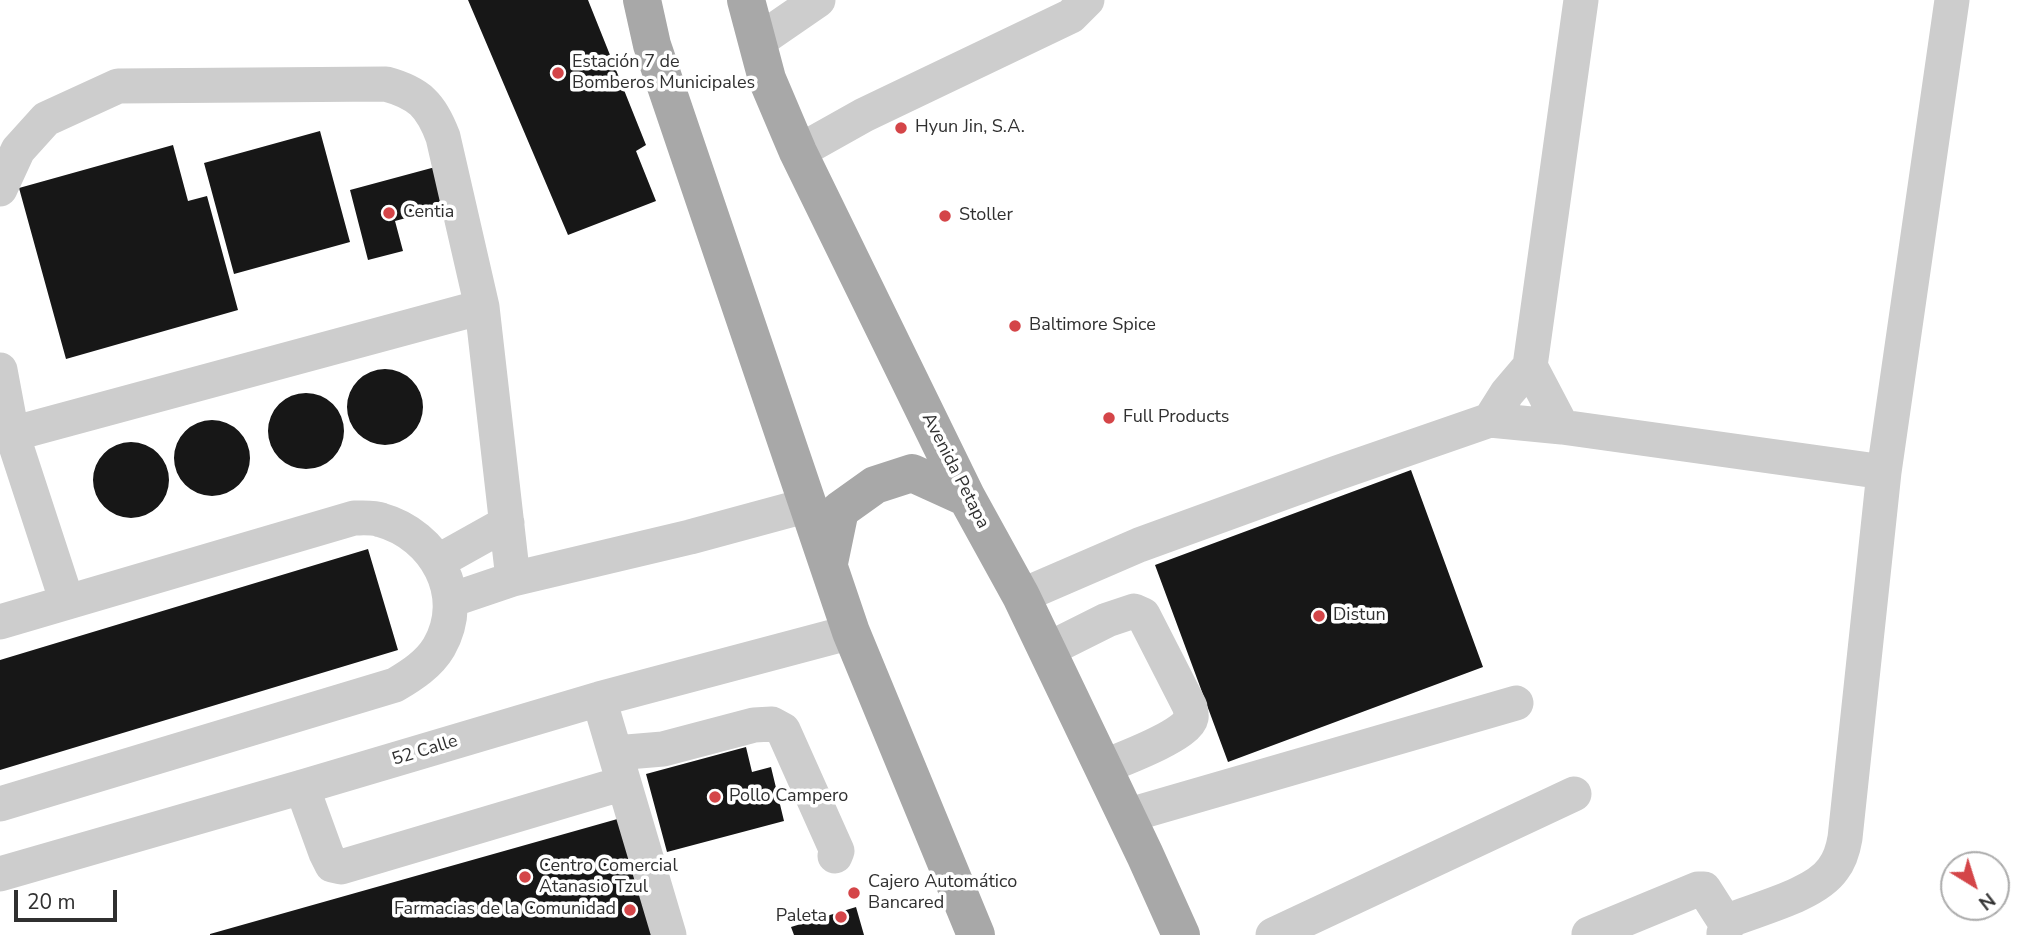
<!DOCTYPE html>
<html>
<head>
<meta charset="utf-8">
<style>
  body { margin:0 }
  #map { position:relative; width:2024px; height:935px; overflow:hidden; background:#fff; font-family:"Nunito Sans",sans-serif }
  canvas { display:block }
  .north { position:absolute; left:1940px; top:851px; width:70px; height:70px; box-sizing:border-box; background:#fff; border:2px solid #acacac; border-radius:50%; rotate:142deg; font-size:19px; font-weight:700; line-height:28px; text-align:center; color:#303030 }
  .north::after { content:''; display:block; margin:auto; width:24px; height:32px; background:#d44548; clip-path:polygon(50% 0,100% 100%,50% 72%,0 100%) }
  .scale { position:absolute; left:14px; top:890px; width:103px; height:32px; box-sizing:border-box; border:4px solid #303030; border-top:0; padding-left:9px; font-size:21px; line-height:24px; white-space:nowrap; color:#303030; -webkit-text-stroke:5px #fff; paint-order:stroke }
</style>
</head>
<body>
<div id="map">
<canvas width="2024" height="935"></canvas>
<div class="north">N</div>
<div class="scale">20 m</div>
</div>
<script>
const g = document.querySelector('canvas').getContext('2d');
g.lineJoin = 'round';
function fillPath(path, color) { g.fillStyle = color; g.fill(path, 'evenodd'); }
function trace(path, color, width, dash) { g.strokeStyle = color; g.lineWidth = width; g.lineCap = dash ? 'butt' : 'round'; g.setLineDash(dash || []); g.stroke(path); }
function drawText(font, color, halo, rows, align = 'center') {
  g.font = font + ' "Nunito Sans",sans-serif'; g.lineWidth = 7; g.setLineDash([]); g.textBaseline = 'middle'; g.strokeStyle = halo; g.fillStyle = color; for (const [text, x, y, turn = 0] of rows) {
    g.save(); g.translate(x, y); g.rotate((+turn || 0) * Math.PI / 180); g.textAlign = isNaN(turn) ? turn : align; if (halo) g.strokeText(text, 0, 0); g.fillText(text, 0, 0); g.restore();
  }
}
const building = new Path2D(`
  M468,0H588L646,145L636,151L656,201L568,235Z
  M320,131L350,242L234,274L204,163Z
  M173,145L188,201L207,196L238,310L66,359L19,188Z
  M439,166L450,206L395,221L403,251L368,260L350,190Z
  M347 407a38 38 0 1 1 76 0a38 38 0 1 1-76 0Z
  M268 431a38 38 0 1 1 76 0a38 38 0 1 1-76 0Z
  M174 458a38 38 0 1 1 76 0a38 38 0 1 1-76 0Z
  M93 480a38 38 0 1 1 76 0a38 38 0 1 1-76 0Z
  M1411,470L1483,667L1228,762L1155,565Z
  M368,549L398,650L0,770V660Z
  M746,747L752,772L771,767L784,821L667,852L646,774Z
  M621,818L652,935H210V934Z
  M856,907L864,935H794L791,927Z`);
const minor = new Path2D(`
  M757,42L818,0
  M798,152L864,115L1071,16L1087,0
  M0,189L18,150L46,119L118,86L386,84C419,93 431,105 443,137L482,307L513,579
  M1530,366L1562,427
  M0,370L12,434L67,602
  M1490,420L1507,393L1530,366L1581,0
  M12,434L482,307
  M439,561L507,523
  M1021,596L1139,545L1337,473L1490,420L1562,427L1884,472
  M451,600L513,579L690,537L808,505
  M0,622L354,518C363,518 373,517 381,520C435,535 469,595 439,647C429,664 412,675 395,685L0,804
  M1047,650L1107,620L1134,611L1143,615L1190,707C1190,711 1192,714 1191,718C1188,735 1120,760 1103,767
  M599,699L669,935
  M615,753L663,749L754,725L772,724L783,730L837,851L835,856
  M302,787L326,853L332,865L341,867L624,783
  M1126,816L1516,703
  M0,874L302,787L599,699L851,632
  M1589,934L1698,889H1704L1727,925
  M1273,935L1574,794
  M1725,935L1724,933L1727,925L1733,919C1761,908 1816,894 1833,869C1840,860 1843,850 1845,838L1884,472L1952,0`);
const major = new Path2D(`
  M642,0L652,45L851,632L976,935
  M746,0L767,79L798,152L967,498L1021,596L1145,855L1181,935
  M829,563L840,510L875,485L912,473L967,498`);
const markers = [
  [558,73,7,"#d44548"],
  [901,128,7,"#d44548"],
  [389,213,7,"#d44548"],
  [945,216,7,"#d44548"],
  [1015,326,7,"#d44548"],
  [1109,418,7,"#d44548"],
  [1319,616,7,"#d44548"],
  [715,797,7,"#d44548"],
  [525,877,7,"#d44548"],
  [854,893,7,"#d44548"],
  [630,910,7,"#d44548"],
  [841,917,7,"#d44548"]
];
const poiNames = [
  ["Estación 7 de",572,63],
  ["Bomberos Municipales",572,84],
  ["Hyun Jin, S.A.",915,128],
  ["Centia",403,213],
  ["Stoller",959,216],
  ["Baltimore Spice",1029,326],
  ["Full Products",1123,418],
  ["Distun",1333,616],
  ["Pollo Campero",729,797],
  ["Centro Comercial",539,867],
  ["Atanasio Tzul",539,888],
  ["Cajero Automático",868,883],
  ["Bancared",868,904],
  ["Farmacias de la Comunidad",616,910,"right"],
  ["Paleta",827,917,"right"]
];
const streetNames = [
  ["Avenida Petapa",955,471,63],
  ["52 Calle",425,751,-17]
];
fillPath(building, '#171717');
trace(minor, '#cdcdcd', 35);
trace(major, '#a8a8a8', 38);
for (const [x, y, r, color] of markers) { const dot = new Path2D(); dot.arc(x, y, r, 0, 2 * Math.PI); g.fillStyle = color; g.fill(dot); trace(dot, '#fff', 2.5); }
drawText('18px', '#303030', '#fff', poiNames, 'left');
drawText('18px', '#303030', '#fff', streetNames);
</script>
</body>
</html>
